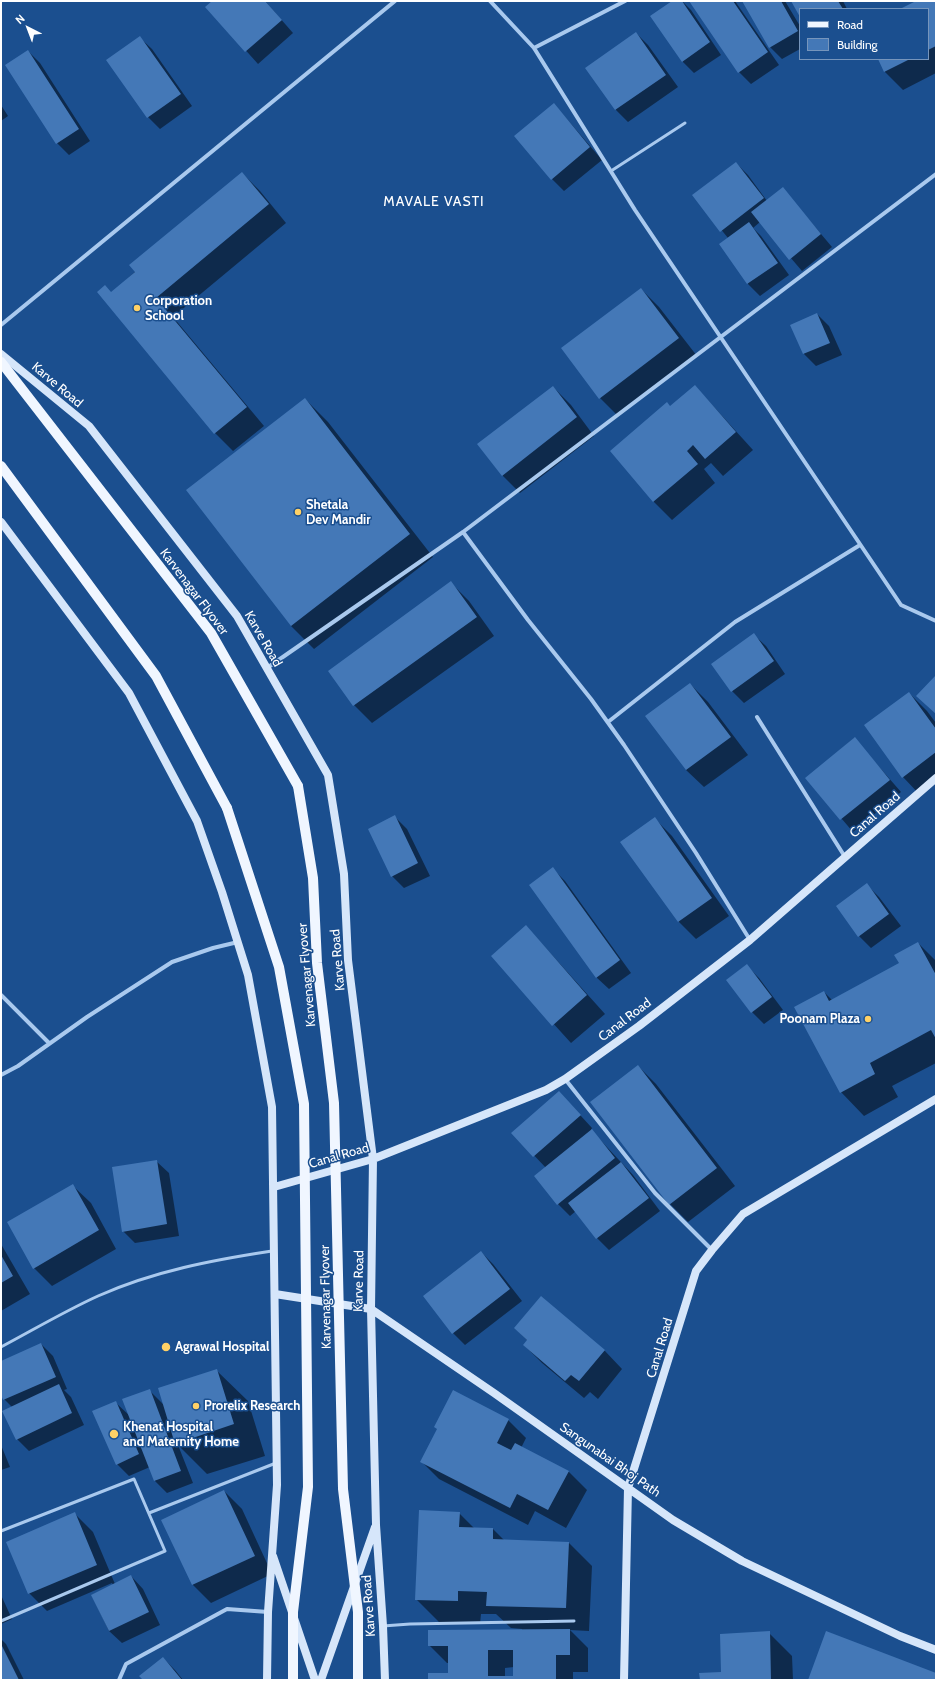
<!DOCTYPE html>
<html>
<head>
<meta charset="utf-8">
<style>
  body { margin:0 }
  #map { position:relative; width:937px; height:1681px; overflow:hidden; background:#1b4f8f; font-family:Cabin,sans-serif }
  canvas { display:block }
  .frame { position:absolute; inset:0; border:2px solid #fff; pointer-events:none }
  .legend { position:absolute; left:799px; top:8px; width:130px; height:52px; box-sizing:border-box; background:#1b4f8f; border:1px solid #7695bc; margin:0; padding:5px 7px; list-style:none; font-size:12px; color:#fff }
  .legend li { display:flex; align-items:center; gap:8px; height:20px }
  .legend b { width:20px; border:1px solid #7695bc }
  .north { position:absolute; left:8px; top:8px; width:40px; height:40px; -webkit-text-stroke:3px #1b4f8f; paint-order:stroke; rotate:318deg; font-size:11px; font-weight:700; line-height:16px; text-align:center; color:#fff }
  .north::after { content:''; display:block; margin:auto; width:14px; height:18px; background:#fff; clip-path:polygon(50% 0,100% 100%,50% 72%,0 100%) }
</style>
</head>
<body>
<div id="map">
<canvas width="937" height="1681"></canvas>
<div class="frame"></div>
<ul class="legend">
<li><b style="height:5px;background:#f0f6ff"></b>Road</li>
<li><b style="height:11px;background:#4478b7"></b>Building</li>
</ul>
<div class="north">N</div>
</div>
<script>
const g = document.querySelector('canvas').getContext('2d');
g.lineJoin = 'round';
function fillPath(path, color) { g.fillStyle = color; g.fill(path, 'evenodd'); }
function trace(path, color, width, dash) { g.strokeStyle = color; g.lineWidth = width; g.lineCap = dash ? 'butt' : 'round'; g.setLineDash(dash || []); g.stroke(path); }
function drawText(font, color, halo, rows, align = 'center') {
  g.font = font + ' Cabin,sans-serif'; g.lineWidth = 3; g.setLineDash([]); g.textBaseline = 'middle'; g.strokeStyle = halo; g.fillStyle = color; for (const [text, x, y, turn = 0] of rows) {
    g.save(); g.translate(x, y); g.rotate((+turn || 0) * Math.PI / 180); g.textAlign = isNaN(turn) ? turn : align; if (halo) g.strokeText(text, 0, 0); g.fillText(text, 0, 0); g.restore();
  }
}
const shadow = new Path2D(`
  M213,1H265L293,33L258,64L207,7Z
  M674,1H682L691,10L721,55L694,73L682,61Z
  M690,1H735L779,65L751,84L739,72Z
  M743,1H785L800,26V49L782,59L770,47Z
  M792,1H843L847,9H800V15Z
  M918,1H936V73L903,90L885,72L879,59H928V9H903Z
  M636,33L648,45L678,87L628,122L616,110L586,68Z
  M139,37L152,49L192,106L160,129L148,117Z
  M28,51L40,63L90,141L69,155L57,143Z
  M554,104L602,160L564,191L552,179Z
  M1,105L8,116L1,121Z
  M736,163L748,175L767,201L783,189L832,247L802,271L760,222L753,228L761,236L789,275L760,296L748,284L720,244L728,238L693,195Z
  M242,173L260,191L286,223L173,317L264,426L233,451L215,433L98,292L112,293Z
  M641,289L659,307L697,356L618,416L600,398Z
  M817,314L829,326L842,355L816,366L804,354L792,326Z
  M695,386L753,450L723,476L711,463L704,469L715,483L672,520L654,502L611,451L670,407Z
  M553,387L571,405L594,436L520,493L502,475Z
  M305,399L328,422L433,557L314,649L291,626Z
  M451,583L469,601L494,636L372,723L354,705Z
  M753,634L766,646L785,674L744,703L732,691Z
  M690,684L708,702L748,755L704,787L686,770Z
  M909,693L927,711L936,723V783L920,795L903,777Z
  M854,738L901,792L853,832L807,778Z
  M395,817L407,829L430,876L404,888L392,876Z
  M654,818L672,836L729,916L696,939L678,921Z
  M553,869L565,881L631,973L609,989L596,977Z
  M867,885L879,897L901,926L871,948L859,936L837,906Z
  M526,926L605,1014L571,1043L492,956Z
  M918,943L936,961V1063L892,1086L898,1097L864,1116L841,1092L824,992L832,1000L900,964Z
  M747,966L759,978L783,1010L764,1024L752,1012Z
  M638,1066L656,1084L735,1186L688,1222L670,1204Z
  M559,1092L592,1128L591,1130L633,1175L660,1211L609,1250L597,1238L576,1211L570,1216L558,1204L546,1168L513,1133Z
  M156,1161L169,1173L179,1236L135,1243L123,1231Z
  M73,1186L91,1203L116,1249L52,1286L34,1268Z
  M1,1244L30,1294L1,1311Z
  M481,1252L493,1264L522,1301L465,1345L453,1333Z
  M541,1297L605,1351L622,1369L598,1399L590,1392L584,1398L542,1363L524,1345L528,1341L515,1328Z
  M41,1344L53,1356L67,1389L64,1390L71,1397L84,1425L29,1451L17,1439L12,1407L4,1399L1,1392V1362Z
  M216,1370L248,1401L265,1456L207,1474L178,1445L193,1483L167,1493L155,1481L150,1467L129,1476L117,1464L115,1402L130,1416L149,1390L164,1405Z
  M453,1392L508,1420L526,1438L521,1448L569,1472L587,1490L566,1528L535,1511L528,1525L439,1479L421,1461L438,1430Z
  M1,1445L10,1467L1,1470Z
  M224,1491L242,1509L272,1574L211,1603L193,1585L163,1520Z
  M459,1513L474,1528L493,1529L505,1541L569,1543L592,1566L589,1631L570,1630L588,1648V1672H573V1680H429L449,1674V1663H447L429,1645L522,1631V1629L511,1628L496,1614H481L480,1624L439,1622L416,1599ZM514,1667V1677H505V1668Z
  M75,1514L93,1532L115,1584L131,1576L143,1589L160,1625L122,1643L109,1631L92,1595L113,1585L112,1583L47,1611L29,1593Z
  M1,1595L12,1619L1,1624Z
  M769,1633L792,1656L793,1680H701L722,1673Z
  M1,1639L6,1644L24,1680H1Z
  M163,1658L175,1670L183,1680H144Z`);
const building = new Path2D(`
  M212,1H265L282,20L245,52L205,7Z
  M672,1H682L710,42L682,62L650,16Z
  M689,1H733L768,52L738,73Z
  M742,1H781L798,31L769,48Z
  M791,1H838L843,9H800V17Z
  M916,1H936V46L928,50V9H900Z
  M636,32L666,75L615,110L585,68Z
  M140,36L181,94L147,118L106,60Z
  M28,50L79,129L56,144L5,65Z
  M878,59H910L884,72Z
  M554,103L590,147L551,180L514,136Z
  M736,162L764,198L720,232L692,195Z
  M242,172L269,204L156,298L247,407L214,434L97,292L105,285L111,292L135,272L129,265Z
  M783,187L821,234L789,260L751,212Z
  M749,222L778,263L747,284L719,244Z
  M641,288L679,338L599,399L561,348Z
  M817,313L830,343L803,354L790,325Z
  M695,385L736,432L705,459L693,445L687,451L698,464L653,502L610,451L667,402L670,406Z
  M553,386L577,417L502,476L477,444Z
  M305,398L410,534L291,626L186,490Z
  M451,581L477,617L353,706L328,671Z
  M754,633L774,661L731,692L711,664Z
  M936,675V714L916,696Z
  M690,683L731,737L686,770L645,716Z
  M909,692L936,729V752L902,778L864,725Z
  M855,737L890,780L840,820L805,778Z
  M395,815L418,863L391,877L368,829Z
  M655,817L712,898L678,922L620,842Z
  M553,867L620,960L596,978L529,885Z
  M867,883L889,914L858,937L836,906Z
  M526,925L587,995L552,1026L491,956Z
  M918,942L936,975V1039L931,1030L870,1063L875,1074L840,1093L794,1007L824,991L829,1001L899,963L894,955Z
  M747,964L772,997L751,1013L726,980Z
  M638,1065L717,1168L669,1205L590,1102Z
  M559,1091L581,1115L533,1157L511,1133Z
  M592,1129L615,1158L557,1205L534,1176Z
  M157,1160L167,1224L122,1232L112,1167Z
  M621,1162L649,1198L596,1239L568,1203Z
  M73,1184L99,1230L33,1269L7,1222Z
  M481,1251L510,1289L452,1334L423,1296Z
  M1,1255L13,1276L1,1283Z
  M541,1296L605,1350L579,1381L571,1375L565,1381L523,1345L527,1340L514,1328Z
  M41,1343L56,1377L3,1400L1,1395V1361Z
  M217,1369L234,1424L175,1444L158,1388Z
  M59,1384L72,1413L16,1440L2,1411Z
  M150,1389L181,1471L154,1481L122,1399Z
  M453,1390L509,1419L497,1443L511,1450L515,1443L569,1471L548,1510L517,1494L510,1508L420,1462L437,1429L434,1427Z
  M116,1401L139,1454L116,1465L92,1411Z
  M224,1490L255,1556L192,1585L161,1520Z
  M419,1510L460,1512L459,1527L493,1528V1539L569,1542L566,1608L486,1606L487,1592L458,1591V1601L415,1600Z
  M75,1512L97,1565L28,1594L6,1542Z
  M131,1575L149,1612L109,1631L91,1595Z
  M570,1629V1655H556V1680H428V1673H448V1646H428V1630ZM488,1650H513V1676H488Z
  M770,1631L771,1680H700L699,1673L721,1672L720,1634Z
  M826,1631L936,1673V1680H808Z
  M1,1644L19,1680H1Z
  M163,1657L182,1680H143L139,1676Z`);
const lane = new Path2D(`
  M611,171L685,123
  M1,1347C33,1330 65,1311 98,1296C154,1271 213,1260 272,1251
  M149,1513L276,1463
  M1,1531L134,1479L165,1551L1,1621
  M383,1626L410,1624L574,1621`);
const street = new Path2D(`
  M490,1L534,48L635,210L901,605L936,621
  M534,48L625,1
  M1,325L395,1
  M463,532L528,620L591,699L624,745L696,853L750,940
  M267,668L463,532L936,174
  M757,717L845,857
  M608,722L735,622L860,545
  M1,995L49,1043
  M1,1075L18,1066L87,1017L172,962L213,948L238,942
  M565,1079L655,1193L712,1250
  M119,1680L126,1664L227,1609L268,1612`);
const secondary = new Path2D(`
  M1,354L89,426L237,616L328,775L344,874L348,960L373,1159L371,1309L376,1525L383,1626L385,1680
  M1,522L129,693L197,821L222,892L248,975L272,1107L277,1485L268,1612L267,1680
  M274,1187L373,1159L546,1090L565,1079L639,1026L750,940L936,778
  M275,1294L371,1309L494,1393L673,1520L742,1561L900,1636L936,1650
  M273,1556L315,1680
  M321,1680L375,1527
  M624,1680L628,1488L696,1271L712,1250L743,1214L936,1099`);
const primary = new Path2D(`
  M1,362L211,633L298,786
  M1,466L156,676L227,808`);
const primaryBridge = new Path2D(`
  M298,786L313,878L317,963L334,1103L343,1489L358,1612V1680
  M227,808L279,967L304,1104L308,1487L293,1612V1680`);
const markers = [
  [137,308,4,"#ffd166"],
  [298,512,4,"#ffd166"],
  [868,1019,4,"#ffd166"],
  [166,1347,5,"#ffd166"],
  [196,1406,4,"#ffd166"],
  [114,1434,5,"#ffd166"]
];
const poiNames = [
  ["Corporation",145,301],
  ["School",145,316],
  ["Shetala",306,505],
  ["Dev Mandir",306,520],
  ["Poonam Plaza",860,1019,"right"],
  ["Agrawal Hospital",175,1347],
  ["Prorelix Research",204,1406],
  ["Khenat Hospital",123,1427],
  ["and Maternity Home",123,1442]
];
const streetNames = [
  ["Karve Road",57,385,40],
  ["Karvenagar Flyover",194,592,53],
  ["Karve Road",263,639,60],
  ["Canal Road",875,815,-41],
  ["Karve Road",338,960,-95],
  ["Karvenagar Flyover",307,975,-95],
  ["Canal Road",625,1020,-37],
  ["Canal Road",339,1156,-16],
  ["Karve Road",359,1281,-89],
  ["Karvenagar Flyover",326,1297,-91],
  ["Canal Road",660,1348,-73],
  ["Sangunabai Bhoj Path",610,1460,35],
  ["Karve Road",369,1606,-94]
];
const neighbourhoodNames = [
  ["MAVALE VASTI",434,202]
];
fillPath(shadow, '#0007');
fillPath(building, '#4478b7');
trace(lane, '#a9c9ee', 3);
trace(street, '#a9c9ee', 4);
trace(secondary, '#d6e6fa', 8);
trace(primary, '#f0f6ff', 10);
trace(primaryBridge, '#f0f6ff', 10);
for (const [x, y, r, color] of markers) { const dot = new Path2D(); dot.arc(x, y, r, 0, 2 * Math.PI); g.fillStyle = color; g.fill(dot); trace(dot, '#1b4f8f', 1.5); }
drawText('bold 13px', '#fff', '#1b4f8f', poiNames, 'left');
drawText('13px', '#fff', '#1b4f8f', streetNames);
g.letterSpacing = '1px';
drawText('14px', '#fff', '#1b4f8f', neighbourhoodNames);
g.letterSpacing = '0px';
</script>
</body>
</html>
